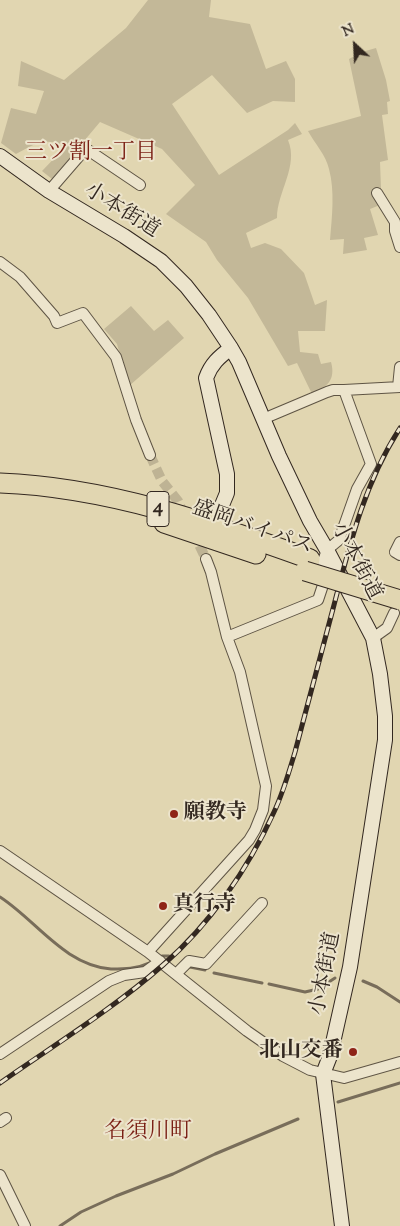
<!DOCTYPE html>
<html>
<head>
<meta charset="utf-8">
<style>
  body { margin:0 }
  #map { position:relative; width:400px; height:1226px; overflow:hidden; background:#e1d6b1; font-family:"Sorts Mill Goudy",serif }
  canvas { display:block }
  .north { position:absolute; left:330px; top:20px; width:50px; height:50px; -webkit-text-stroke:4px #ece4cc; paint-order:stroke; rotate:335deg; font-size:14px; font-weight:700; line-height:20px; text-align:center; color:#332820 }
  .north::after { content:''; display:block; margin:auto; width:18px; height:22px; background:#332820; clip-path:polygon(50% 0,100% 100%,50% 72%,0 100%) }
</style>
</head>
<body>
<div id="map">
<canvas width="400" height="1226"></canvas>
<div class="north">N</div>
</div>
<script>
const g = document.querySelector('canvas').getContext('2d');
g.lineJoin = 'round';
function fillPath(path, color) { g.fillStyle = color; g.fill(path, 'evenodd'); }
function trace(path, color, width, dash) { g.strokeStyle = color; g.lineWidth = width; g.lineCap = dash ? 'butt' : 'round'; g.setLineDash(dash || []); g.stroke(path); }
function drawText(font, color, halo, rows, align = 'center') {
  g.font = font + ' "Sorts Mill Goudy","Noto Serif JP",serif'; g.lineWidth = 4; g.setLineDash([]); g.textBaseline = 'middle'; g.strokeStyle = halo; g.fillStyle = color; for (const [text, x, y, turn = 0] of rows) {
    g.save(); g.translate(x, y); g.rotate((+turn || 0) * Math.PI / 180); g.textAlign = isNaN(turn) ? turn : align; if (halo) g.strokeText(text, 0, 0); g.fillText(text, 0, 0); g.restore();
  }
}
const green = new Path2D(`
  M148,0H211L209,17L250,24L266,69L286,61L295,79V102L273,101L247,113L212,75L172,104L219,175L288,130L295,123L302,134L288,140C299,166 277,192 277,218L246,233L251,248L265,243L281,249L304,273L315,305L327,300L325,331H298L300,352L318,354L321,364L331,362C336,380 327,387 312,394L297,363L288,366L248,298L217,260L206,242L166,214L195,185L162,149L100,122L52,179L42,171L66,146C44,137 35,144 16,154L1,143L11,108L36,114L44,91L18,86L21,61L64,80L126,28Z
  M376,48L386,80L390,101L387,102L388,114L382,115L388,160L380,162L381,189L371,192L380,205L370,209L378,235L364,238L367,250L343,254L344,239L330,240C332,217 335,191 329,169C326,155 315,144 308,131L361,116L349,59L362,52Z
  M131,306L154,331L168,320L184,338L129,386L117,344L104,329Z`);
const stream = new Path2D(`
  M0,897C37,921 64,965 111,969C125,969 136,969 149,963
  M162,956H169
  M190,967L205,970
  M214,973L262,983
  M363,981L377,987L400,1002
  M269,984L305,992L318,989L335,978
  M338,1102L400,1083
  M60,1226L81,1212L116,1196L173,1174L215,1154L298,1119`);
const streetTunnel = new Path2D(`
  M150,455L162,481L178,501L185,517
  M193,532L206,559`);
const street = new Path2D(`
  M49,191L81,154L88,150L140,185
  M377,193L395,222V231L400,247
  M0,262L20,277L54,316L57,323L83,313L116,357L136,420L150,455
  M398,387L400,367
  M263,419L327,392L333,390H344
  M400,542L395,552L400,555
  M227,637L318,600L324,582L323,561L327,550L339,540L357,489L371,464L344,390L400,387
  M373,638L387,628L394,613
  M0,851L148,952L247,1031L283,1056L310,1070L344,1078L400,1062
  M148,952L249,840L255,830L263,810L266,786L240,672L227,637L211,572L206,559
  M176,974L189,961L206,964L262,903
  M0,1054L109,981L124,975L145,972L160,961
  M0,1122L6,1118
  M0,1175L25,1226`);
const secondary = new Path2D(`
  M0,156L49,191L124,236L161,261L186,286L209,315L231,348L239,362L279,456L310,521L327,550L373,638L380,674L385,716V740L350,967L330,1056L323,1074L342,1226
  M210,534L227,493V474L206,378C211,364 219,357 231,348`);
const highway = new Path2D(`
  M0,483C108,487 210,523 310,559
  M164,523L256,554`);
const rail = new Path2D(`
  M0,1083C54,1045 113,1009 163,965C210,924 248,869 274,812C283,793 289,772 295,752C308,703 321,654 334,605C350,543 365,482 400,428`);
const highwayBridge = new Path2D(`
  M305,571L400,600`);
const markers = [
  [174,814,5,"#8f2418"],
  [163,906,5,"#8f2418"],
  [353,1052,5,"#8f2418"]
];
const shields = [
  [158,509,22]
];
const shieldNames = [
  ["4",158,509]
];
const streetNames = [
  ["小本街道",121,212,32],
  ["盛岡バイパス",252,529,19],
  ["小本街道",355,562,62],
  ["小本街道",327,974,-79]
];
const poiNames = [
  ["願教寺",184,814],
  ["真行寺",173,906],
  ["北山交番",343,1052,"right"]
];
const neighbourhoodNames = [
  ["三ツ割一丁目",91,154],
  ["名須川町",148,1133]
];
fillPath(green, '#c3b898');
trace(stream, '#786d5a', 3);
trace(streetTunnel, '#beb394', 10, [10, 5]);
trace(street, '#5e5444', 12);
trace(secondary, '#332820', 16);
trace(highway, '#332820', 21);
trace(street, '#ece4cc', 10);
trace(secondary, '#ece4cc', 14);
trace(highway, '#e1d6b1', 19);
trace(rail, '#332820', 5);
trace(rail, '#ece4cc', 3, [9]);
trace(highwayBridge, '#332820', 21, []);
trace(highwayBridge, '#e1d6b1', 19);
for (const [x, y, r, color] of markers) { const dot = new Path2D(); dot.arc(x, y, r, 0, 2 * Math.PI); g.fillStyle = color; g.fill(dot); trace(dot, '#ece4cc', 2); }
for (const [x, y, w] of shields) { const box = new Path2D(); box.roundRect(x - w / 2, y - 17.5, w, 35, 4); g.fillStyle = '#ece4cc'; g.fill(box); trace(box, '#332820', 1); }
drawText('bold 20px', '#332820', null, shieldNames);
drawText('21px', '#332820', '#ece4cc', streetNames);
drawText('bold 21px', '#332820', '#ece4cc', poiNames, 'left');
drawText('22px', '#7a1f14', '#ece4cc', neighbourhoodNames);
</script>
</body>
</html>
